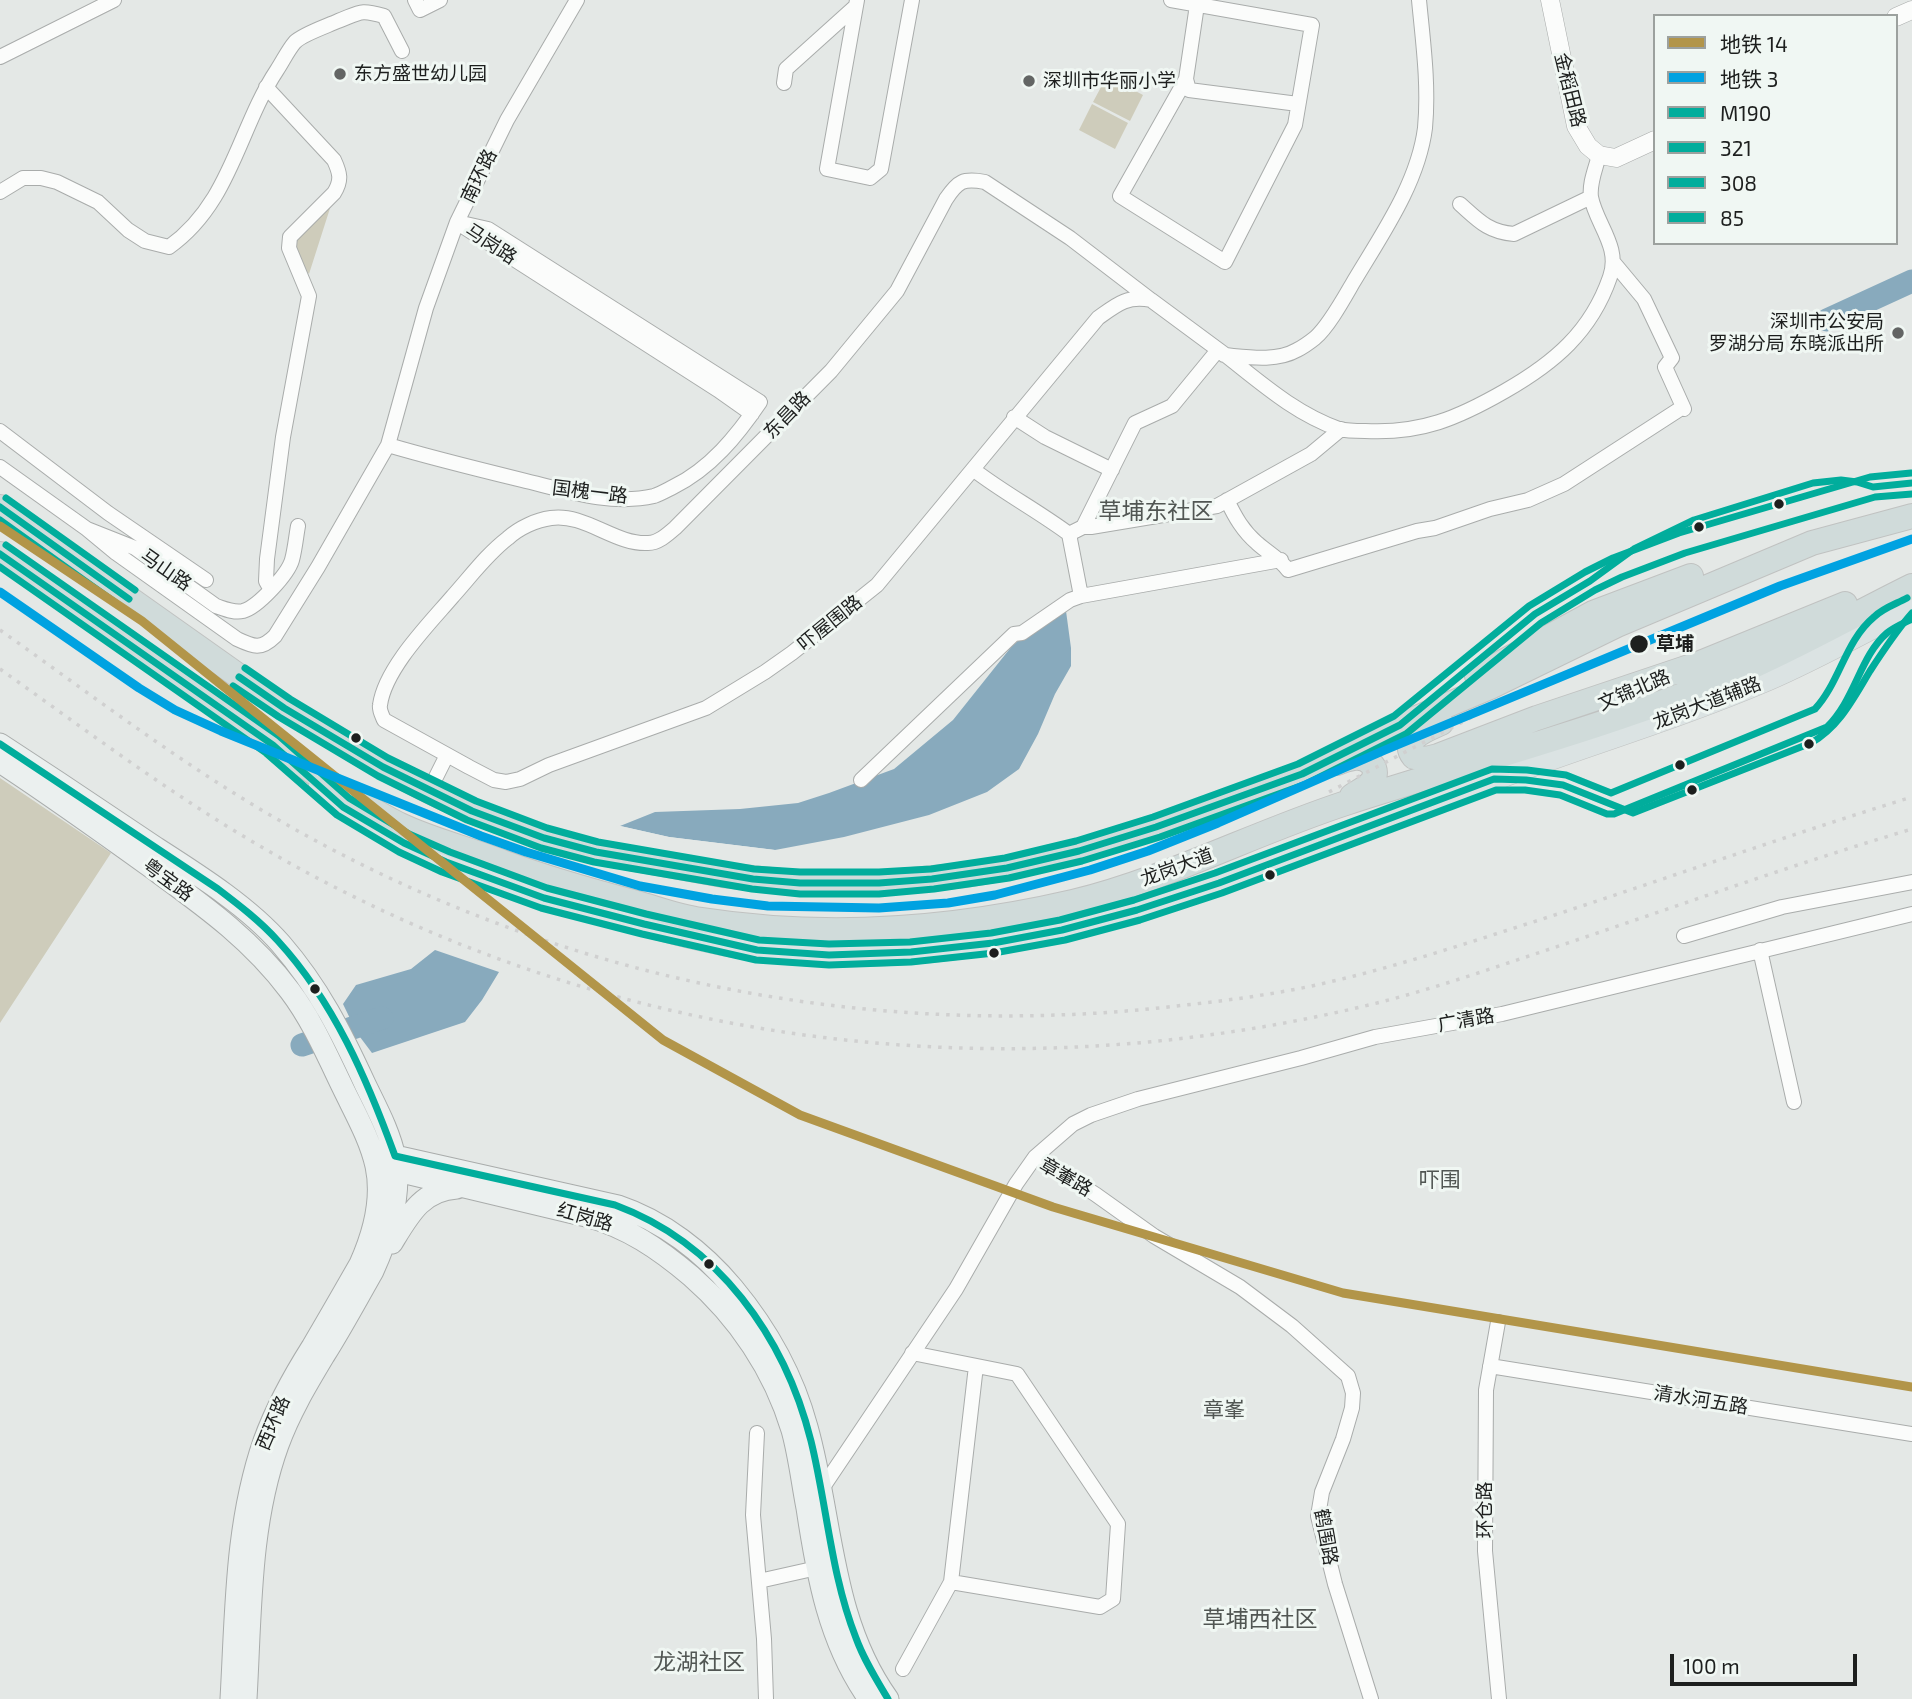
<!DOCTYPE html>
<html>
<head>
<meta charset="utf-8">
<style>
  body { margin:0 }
  #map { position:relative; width:1912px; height:1699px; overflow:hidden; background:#e4e8e6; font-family:"Exo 2","Noto Sans SC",sans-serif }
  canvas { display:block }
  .legend { position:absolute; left:1653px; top:14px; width:245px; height:231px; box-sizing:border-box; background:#f0f7f3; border:2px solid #9ca19e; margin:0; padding:9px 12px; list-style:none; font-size:21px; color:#1d1f1e }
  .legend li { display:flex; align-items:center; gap:14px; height:35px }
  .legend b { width:35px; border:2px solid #9ca19e }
  .scale { position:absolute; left:1670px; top:1654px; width:187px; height:32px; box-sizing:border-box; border:4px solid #1d1f1e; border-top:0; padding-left:9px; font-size:21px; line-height:24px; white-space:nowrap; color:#1d1f1e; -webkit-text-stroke:5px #f0f7f3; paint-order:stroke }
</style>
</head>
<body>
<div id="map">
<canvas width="1912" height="1699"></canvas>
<ul class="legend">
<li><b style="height:9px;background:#b29549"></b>地铁 14</li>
<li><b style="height:9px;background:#00a2e1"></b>地铁 3</li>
<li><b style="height:9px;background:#01ad9c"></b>M190</li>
<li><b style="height:9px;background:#01ad9c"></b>321</li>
<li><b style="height:9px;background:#01ad9c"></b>308</li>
<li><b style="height:9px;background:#01ad9c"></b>85</li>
</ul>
<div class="scale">100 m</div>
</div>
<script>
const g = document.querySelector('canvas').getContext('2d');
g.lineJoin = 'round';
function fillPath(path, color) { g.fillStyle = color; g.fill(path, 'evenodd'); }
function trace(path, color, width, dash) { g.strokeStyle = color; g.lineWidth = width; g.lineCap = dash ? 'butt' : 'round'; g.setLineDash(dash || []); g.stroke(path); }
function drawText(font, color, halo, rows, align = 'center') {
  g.font = font + ' "Exo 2","Noto Sans SC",sans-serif'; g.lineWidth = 6; g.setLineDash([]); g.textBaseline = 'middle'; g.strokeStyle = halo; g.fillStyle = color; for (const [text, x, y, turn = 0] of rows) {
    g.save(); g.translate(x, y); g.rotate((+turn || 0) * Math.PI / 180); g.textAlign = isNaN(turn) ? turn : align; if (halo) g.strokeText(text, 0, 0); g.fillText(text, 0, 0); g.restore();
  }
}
const green = new Path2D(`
  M1107,76L1143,95L1130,121L1093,102Z
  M1092,104L1128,123L1115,149L1079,130Z
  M332,202L309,274L288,250Z
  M0,778L111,853L0,1023Z`);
const water = new Path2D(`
  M1066,611L1071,648V666L1055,694L1038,734L1019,769L987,792L929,815L844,837L775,850L669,837L620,826L655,812L740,809L798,803L829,793L894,769L953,720L1012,646L1042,621Z
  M435,950L499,972L482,1000L465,1022L372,1053L357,1033L343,1004L356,985L411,969Z`);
const pier = new Path2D(`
  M616,825L669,837L775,850L767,853L668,840L619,829Z`);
const river = new Path2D(`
  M1827,320L1912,281
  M302,1045L382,1018`);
const minor = new Path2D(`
  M415,0L420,10L440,0
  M857,0L827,169L870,178L881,169L912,0
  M1171,0L1312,25L1295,125L1225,262L1120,196L1186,79
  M1197,5L1186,79L1189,90L1298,104
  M0,57L114,0
  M784,83L786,69L856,6
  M266,87L334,160C340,173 342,180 334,193L290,237L289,248L309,296L283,437L267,559L266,581L271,590
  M0,192L23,178H41L57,182L98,202L128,230L145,241L169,247C231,203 238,129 277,70C283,61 288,50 295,42C303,34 327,26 338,21C361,12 360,9 384,16L402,51
  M1460,204C1478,220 1488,232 1514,234L1591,197
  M464,227L718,390L752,414
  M1614,263L1644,299L1672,358L1665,367L1684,409
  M1151,300L1070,238L985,182C963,178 958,181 946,199L897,291L831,371L675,528C667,535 658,543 648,543C615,545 585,513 551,518C536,520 519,528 508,538C487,554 471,576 453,596C430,623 385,668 380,705C379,710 382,715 384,720L469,767L494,780L506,782L520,779L549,765L706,708L765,672L792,653L877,585L1098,318C1116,305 1127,295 1151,300C1175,318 1200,336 1224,354C1260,382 1294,413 1339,429C1347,431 1357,431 1365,431C1421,434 1458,418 1505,391C1554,363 1591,332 1610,277C1621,247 1596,224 1591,197C1589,183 1596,168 1599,155
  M1224,355C1247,357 1276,362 1297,350C1303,347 1310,342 1315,338C1329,326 1344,298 1354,281C1382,234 1418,183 1425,128C1429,85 1423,42 1419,0
  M1014,417L1045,437L1112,470
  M0,431L108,513L206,580
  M388,445C432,458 477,469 522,480C564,490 610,506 654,496C660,494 667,490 673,487C710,469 737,436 760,402L488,229L457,222
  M0,467L87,529L135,548L216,606C225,609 234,613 243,611C258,607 288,574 292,560C295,549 296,537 298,526
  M974,470C1004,493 1038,511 1069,534
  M1227,500C1235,517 1243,531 1257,543C1268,553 1279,558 1288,570L1417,531L1435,528L1490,509L1528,500L1564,484L1683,407
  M1083,527L1135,423L1172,406L1218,350
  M87,529L116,553L237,639C254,647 261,650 275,636L318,567L388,445L426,308L457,222L507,120L577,0
  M1081,596L1281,560
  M861,780L1014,634L1022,633L1070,600L1081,596L1069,534L1083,527H1091L1217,506L1311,454L1341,429
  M429,791L447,755
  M1684,936L1782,907L1912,882
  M1760,950L1794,1102
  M1035,1157L1095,1194L1154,1236L1240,1287L1292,1326L1348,1376L1353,1393L1352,1408L1343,1439L1322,1492L1318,1516L1335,1584L1371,1699
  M1498,1322L1486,1390L1485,1551L1499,1699
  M912,1353L1017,1374L1118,1524L1113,1599L1100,1607L951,1582
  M1490,1366L1912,1434
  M757,1433L753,1515L764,1639L766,1699
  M821,1490L956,1289L1016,1184L1035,1157L1073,1124L1091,1115L1138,1099L1301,1058L1375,1037L1502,1014L1912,914
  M759,1581L817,1568
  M903,1669L951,1582L976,1366`);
const tertiary = new Path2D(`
  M1550,0L1576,126L1588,146L1599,155L1616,158L1655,140
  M1896,17L1912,10`);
const secondary = new Path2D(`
  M0,744C52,778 103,812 155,847C197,874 248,906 281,944C319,988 341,1032 365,1084C376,1107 390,1132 395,1158C402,1196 389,1236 373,1271C357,1299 342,1327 325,1354C307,1384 290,1412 278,1445C249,1525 251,1614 246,1699
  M0,762C52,796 102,832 152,868C204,906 251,939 290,991C312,1020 327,1055 343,1088C355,1113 370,1139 376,1166C383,1199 373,1235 360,1264C344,1292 328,1320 312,1347C293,1377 276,1408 264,1441C235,1524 236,1613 231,1699
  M384,1161L395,1156L618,1206C663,1221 703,1252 733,1288C767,1329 793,1375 807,1427C833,1519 830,1618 888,1699
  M385,1168L586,1216C627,1227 659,1249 691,1276C738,1317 774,1370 792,1430C799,1455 802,1482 807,1508C817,1575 829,1643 869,1699
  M392,1243C409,1215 422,1190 457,1188`);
const primary = new Path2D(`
  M320,787C367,828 424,854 483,875C518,888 552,900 588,909C652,927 719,948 786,953C1037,973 1260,866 1489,781C1581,746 1677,718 1768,679C1817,658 1864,631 1912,607`);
const trunk = new Path2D(`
  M0,507L284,708L383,767L429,791L472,811L509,825L544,838L596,852L723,875L800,883H879L966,875L1007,868L1079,851L1156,827L1302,774L1400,725L1490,687L1617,625L1812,543L1912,516
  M0,554L342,792C361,803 380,815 400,825C431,840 469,849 502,862C546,878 591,891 637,903C658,909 679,917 701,920C824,939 952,930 1073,902C1167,879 1254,833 1346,803C1475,761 1608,727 1733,675C1794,649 1853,615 1912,586
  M1678,672L1845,604
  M1477,676L1593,613L1691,576
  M1441,723C1428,729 1399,739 1414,757L1426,759L1438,756L1537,718L1692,666
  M1337,763C1342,761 1348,759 1354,758C1368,756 1382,769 1371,783C1366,788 1358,792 1352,796`);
const rail = new Path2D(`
  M0,630C89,693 176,760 270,815C548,978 866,1044 1185,1005C1223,1001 1260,996 1297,989C1377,973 1455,947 1533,922C1660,881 1785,836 1912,797
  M0,669C83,728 165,790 253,842C595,1045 993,1098 1377,1003C1437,988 1495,967 1553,948C1672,908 1791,865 1912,829
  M1329,792L1493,706`);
const bus1 = new Path2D(`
  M0,507L129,599
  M0,554L273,745L343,807L404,843L446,862L544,898L644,924L757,950L829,955L911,952L993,943L1062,930L1137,910L1219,883L1494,779L1526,780L1563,785L1633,813L1811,743C1840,726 1853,699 1870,671C1883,651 1896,631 1912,613
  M239,677L284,708L383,767L472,811L544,838L596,852L753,879L800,883H879L932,879L1007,868L1079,851L1156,827L1302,774L1400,725L1535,614L1590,581L1634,549L1694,520L1813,483L1841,480L1857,482L1873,487L1912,483`);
const bus2 = new Path2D(`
  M0,520L123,608
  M0,567L266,753L337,815L399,852L442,872L541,908L642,934L756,960L829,965L911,962L994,953L1065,940L1140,920L1222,893L1496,790H1525L1560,795L1607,814H1614L1827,727C1855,700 1860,656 1887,633C1894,627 1904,623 1912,619
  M233,686L279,717L378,776L467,820L541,848L594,862L752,889L800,894H879L934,889L1009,878L1082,861L1160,837L1306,784L1406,734L1541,623L1595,590L1622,577L1685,553L1875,497L1912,494`);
const bus3 = new Path2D(`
  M6,498L135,590
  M6,545L279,736L349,798L409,834L450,852L547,888L646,914L759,940L829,944L910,942L991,933L1060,920L1134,900L1215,873L1492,769L1527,770L1566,775L1611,793L1815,709C1840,682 1845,641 1874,617C1883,608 1896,604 1907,598
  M245,668L290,699L388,758L476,801L547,828L598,842L754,869L800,872H879L931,869L1005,858L1076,841L1153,817L1298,764L1394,716L1529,606L1585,572L1613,558L1679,533L1870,477L1911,473`);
const bus4 = new Path2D(`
  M0,744L218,889C239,905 260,921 278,941C334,1002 367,1079 395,1156L615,1205C718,1243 785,1337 811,1441C827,1506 831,1575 856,1638C864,1660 876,1679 888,1699`);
const metro1 = new Path2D(`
  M0,526L142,621L663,1040L800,1115L1053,1207L1343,1293L1912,1387`);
const metro2 = new Path2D(`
  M0,592L139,688L175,710L221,731L481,836L526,852L640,886L712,899L768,906L879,908L948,903L995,895L1090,870L1148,851L1218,823L1385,750L1780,586L1912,539`);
const markers = [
  [340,74,7,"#636564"],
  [1029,81,7,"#636564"],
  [1898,333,7,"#636564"],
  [1779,504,6,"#1d1f1e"],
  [1699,527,6,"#1d1f1e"],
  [1639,644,10,"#1d1f1e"],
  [356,738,6,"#1d1f1e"],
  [1809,744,6,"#1d1f1e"],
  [1680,765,6,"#1d1f1e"],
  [1692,790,6,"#1d1f1e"],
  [1270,875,6,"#1d1f1e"],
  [994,953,6,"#1d1f1e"],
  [315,989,6,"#1d1f1e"],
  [709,1264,6,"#1d1f1e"]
];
const poiNames = [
  ["东方盛世幼儿园",354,74],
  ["深圳市华丽小学",1043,81],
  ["深圳市公安局",1884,322,"right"],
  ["罗湖分局 东晓派出所",1884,344,"right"]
];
const streetNames = [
  ["金稻田路",1570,90,76],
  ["南环路",479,176,-64],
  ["马岗路",491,244,33],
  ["东昌路",787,415,-46],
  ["国槐一路",590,492,7],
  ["马山路",166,570,35],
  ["吓屋围路",830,623,-39],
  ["文锦北路",1634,690,-23],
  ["龙岗大道辅路",1707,703,-21],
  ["龙岗大道",1177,867,-20],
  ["粤宝路",168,880,36],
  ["广清路",1466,1020,-10],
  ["章輋路",1066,1177,30],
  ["红岗路",585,1217,16],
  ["清水河五路",1701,1400,9],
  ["西环路",273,1423,-67],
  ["环仓路",1485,1510,-90],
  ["鹤围路",1326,1537,80]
];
const stopNames = [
  ["草埔",1656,644]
];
const neighbourhoodNames = [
  ["吓围",1440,1180],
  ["章峯",1224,1410]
];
const quarterNames = [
  ["草埔东社区",1156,511],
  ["草埔西社区",1260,1619],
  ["龙湖社区",699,1662]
];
fillPath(green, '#ceccbb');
fillPath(water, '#88aabd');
fillPath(pier, '#e4e8e6');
trace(river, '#88aabd', 23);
trace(minor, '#a9acab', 16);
trace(tertiary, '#a9acab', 19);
trace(secondary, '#a9acab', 23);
trace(primary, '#c0c2c1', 24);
trace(trunk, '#c0c2c1', 26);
trace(minor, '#fbfcfb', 14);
trace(tertiary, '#fbfcfb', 18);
trace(secondary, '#ebf0ef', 21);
trace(primary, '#dbe3e3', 23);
trace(trunk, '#d0dbda', 24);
trace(rail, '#d0d0d0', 3.5, [3.5, 7]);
trace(bus1, '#01ad9c', 7);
trace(bus2, '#01ad9c', 7);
trace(bus3, '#01ad9c', 7);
trace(bus4, '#01ad9c', 7);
trace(metro1, '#b29549', 9);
trace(metro2, '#00a2e1', 9);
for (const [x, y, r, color] of markers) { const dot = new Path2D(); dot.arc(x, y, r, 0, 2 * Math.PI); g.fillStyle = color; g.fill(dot); trace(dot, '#f0f7f3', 2.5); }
drawText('19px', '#1d1f1e', '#f0f7f3', poiNames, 'left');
drawText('19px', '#1d1f1e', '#f0f7f3', streetNames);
drawText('bold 19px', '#1d1f1e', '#f0f7f3', stopNames, 'left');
drawText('21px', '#515653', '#f0f7f3', neighbourhoodNames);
drawText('23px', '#515653', '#f0f7f3', quarterNames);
</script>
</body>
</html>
